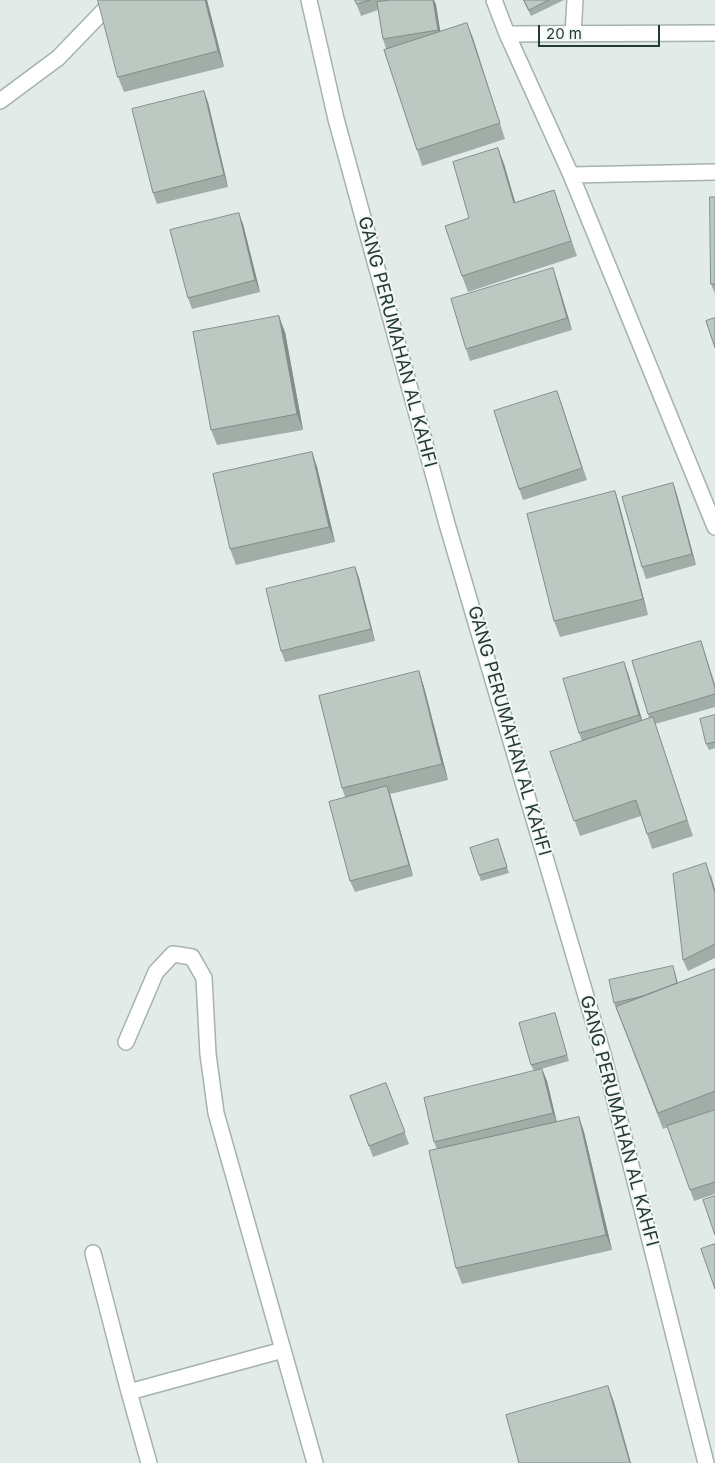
<!DOCTYPE html>
<html>
<head>
<meta charset="utf-8">
<style>
  body { margin:0 }
  #map { position:relative; width:715px; height:1463px; overflow:hidden; background:#e2ebe7; font-family:Inter,sans-serif }
  canvas { display:block }
  .scale { position:absolute; left:538px; top:25px; width:122px; height:22px; box-sizing:border-box; border:2px solid #243b33; border-top:0; padding-left:6px; font-size:15px; line-height:18px; white-space:nowrap; color:#243b33; -webkit-text-stroke:4px #f3f8f5; paint-order:stroke }
</style>
</head>
<body>
<div id="map">
<canvas width="715" height="1463"></canvas>
<div class="scale">20 m</div>
</div>
<script>
const g = document.querySelector('canvas').getContext('2d');
g.lineJoin = 'round';
function trace(path, color, width, dash) { g.strokeStyle = color; g.lineWidth = width; g.lineCap = dash ? 'butt' : 'round'; g.setLineDash(dash || []); g.stroke(path); }
function fillPath(path, color) { g.fillStyle = color; g.fill(path, 'evenodd'); }
function drawText(font, color, halo, rows, align = 'center') {
  g.font = font + ' Inter,sans-serif'; g.lineWidth = 4; g.setLineDash([]); g.textBaseline = 'middle'; g.strokeStyle = halo; g.fillStyle = color; for (const [text, x, y, turn = 0] of rows) {
    g.save(); g.translate(x, y); g.rotate((+turn || 0) * Math.PI / 180); g.textAlign = isNaN(turn) ? turn : align; if (halo) g.strokeText(text, 0, 0); g.fillText(text, 0, 0); g.restore();
  }
}
const minor = new Path2D(`
  M309,0L336,119L447,524L603,1054L706,1463
  M494,0L507,34L571,175L715,527
  M507,34L715,33
  M573,34L575,0
  M0,101L58,58L114,0
  M571,175L715,172
  M126,1042L156,972L173,954L192,957L204,978L208,1054L216,1113L315,1463
  M93,1253L129,1392L283,1350
  M129,1392L149,1463`);
const wall = new Path2D(`
  M207,0L224,67L124,92L118,77Z
  M355,0H434L436,5L440,32L467,23L505,139L422,166L417,150L383,39L378,10L361,16Z
  M523,0H564L531,16Z
  M208,102L228,187L157,204L153,193Z
  M498,148L504,164L515,203L554,190L577,256L468,292L462,276L469,218Z
  M715,197V294L711,284Z
  M243,224L260,292L192,309L188,298Z
  M557,280L572,330L470,361L466,349Z
  M285,332L303,430L217,445L211,430Z
  M561,402L587,480L523,500L519,489Z
  M312,452L317,467L335,542L236,565L230,549Z
  M673,483L677,495L696,565L646,579L642,567Z
  M615,491L620,507L648,615L560,637L554,621Z
  M355,567L359,578L375,641L285,662L281,651Z
  M701,641L715,685V707L655,724L693,836L652,849L641,816L580,836L550,752L582,741L579,733L628,673L642,721L649,718L648,714Z
  M419,671L424,687L448,780L390,794L413,876L355,892L350,881L345,797L342,788Z
  M715,715V748L709,750L706,744Z
  M498,839L509,873L481,881L470,848Z
  M711,874L715,890V958L688,971L683,960Z
  M715,969V1109L694,1117L715,1110V1194L694,1201L668,1127L663,1129L614,1003L675,972L678,983Z
  M555,1013L569,1061L534,1071L531,1065Z
  M542,1069L547,1081L557,1122L579,1117L584,1132L612,1250L462,1284L456,1268L437,1149L434,1142Z
  M386,1083L409,1144L373,1157L350,1096Z`);
const shadedWall = new Path2D(`
  M205,0H207L224,67L218,51Z
  M433,0H434L436,5L442,41L438,30Z
  M467,23L473,38L505,139L500,123Z
  M204,91L208,102L228,187L224,175Z
  M498,148L504,164L520,218L514,203Z
  M239,213L243,224L260,292L255,280Z
  M553,268L557,280L572,330L567,318Z
  M279,316L285,332L303,430L297,414Z
  M312,452L317,467L335,542L329,527Z
  M673,483L677,495L696,565L692,554Z
  M615,491L620,507L648,615L643,599Z
  M355,567L359,578L375,641L371,629Z
  M701,641L715,685V688Z
  M624,662L628,673L644,726L639,715Z
  M419,671L424,687L448,780L442,764Z
  M387,786L391,797L413,876L409,865Z
  M706,863L715,890V893Z
  M542,1069L547,1081L557,1124L553,1113Z
  M579,1117L584,1132L612,1250L606,1235Z
  M608,1386L614,1402L631,1463H630Z`);
const building = new Path2D(`
  M98,0H205L218,51L118,77Z
  M355,0H370L357,4Z
  M390,0H433L438,30L383,39L377,2Z
  M524,0H549L529,10Z
  M467,23L500,123L417,150L384,50Z
  M204,91L224,175L153,193L132,109Z
  M498,148L514,203L554,190L571,241L462,276L445,226L469,218L453,162Z
  M710,197H715V284H711Z
  M239,213L255,280L188,298L170,230Z
  M553,268L567,318L466,349L451,299Z
  M279,316L297,414L211,430L193,332Z
  M715,318V348L706,321Z
  M557,391L582,468L519,489L494,411Z
  M312,452L329,527L230,549L213,474Z
  M673,483L692,554L642,567L622,497Z
  M615,491L643,599L554,621L527,514Z
  M355,567L371,629L281,651L266,589Z
  M701,641L715,688V694L648,714L632,661Z
  M624,662L639,715L579,733L563,679Z
  M419,671L442,764L342,788L319,696Z
  M715,715V742L706,744L700,719Z
  M653,717L687,820L647,834L636,800L574,821L550,752Z
  M387,786L409,865L350,881L329,802Z
  M498,839L507,867L479,875L470,848Z
  M706,863L715,893V944L683,960L673,874Z
  M673,966L677,983L643,996L614,1003L609,980Z
  M715,969V1091L658,1113L616,1007Z
  M555,1013L567,1055L531,1065L519,1023Z
  M542,1069L553,1113L434,1142L424,1098Z
  M386,1083L405,1132L369,1146L350,1096Z
  M715,1110V1182L690,1190L667,1126Z
  M579,1117L606,1235L456,1268L429,1151Z
  M715,1196V1235L703,1200Z
  M715,1244V1289L701,1249Z
  M608,1386L630,1463H519L506,1415Z`);
const streetNames = [
  ["GANG PERUMAHAN AL KAHFI",397,342,75],
  ["GANG PERUMAHAN AL KAHFI",509,731,74],
  ["GANG PERUMAHAN AL KAHFI",619,1121,75]
];
trace(minor, '#a5b3ad', 18);
trace(minor, '#fff', 15);
fillPath(wall, '#a1ada7');
fillPath(shadedWall, '#838d88');
fillPath(building, '#bbc9c2');
trace(building, '#838d88', 1);
drawText('18px', '#243b33', '#f3f8f5', streetNames);
</script>
</body>
</html>
